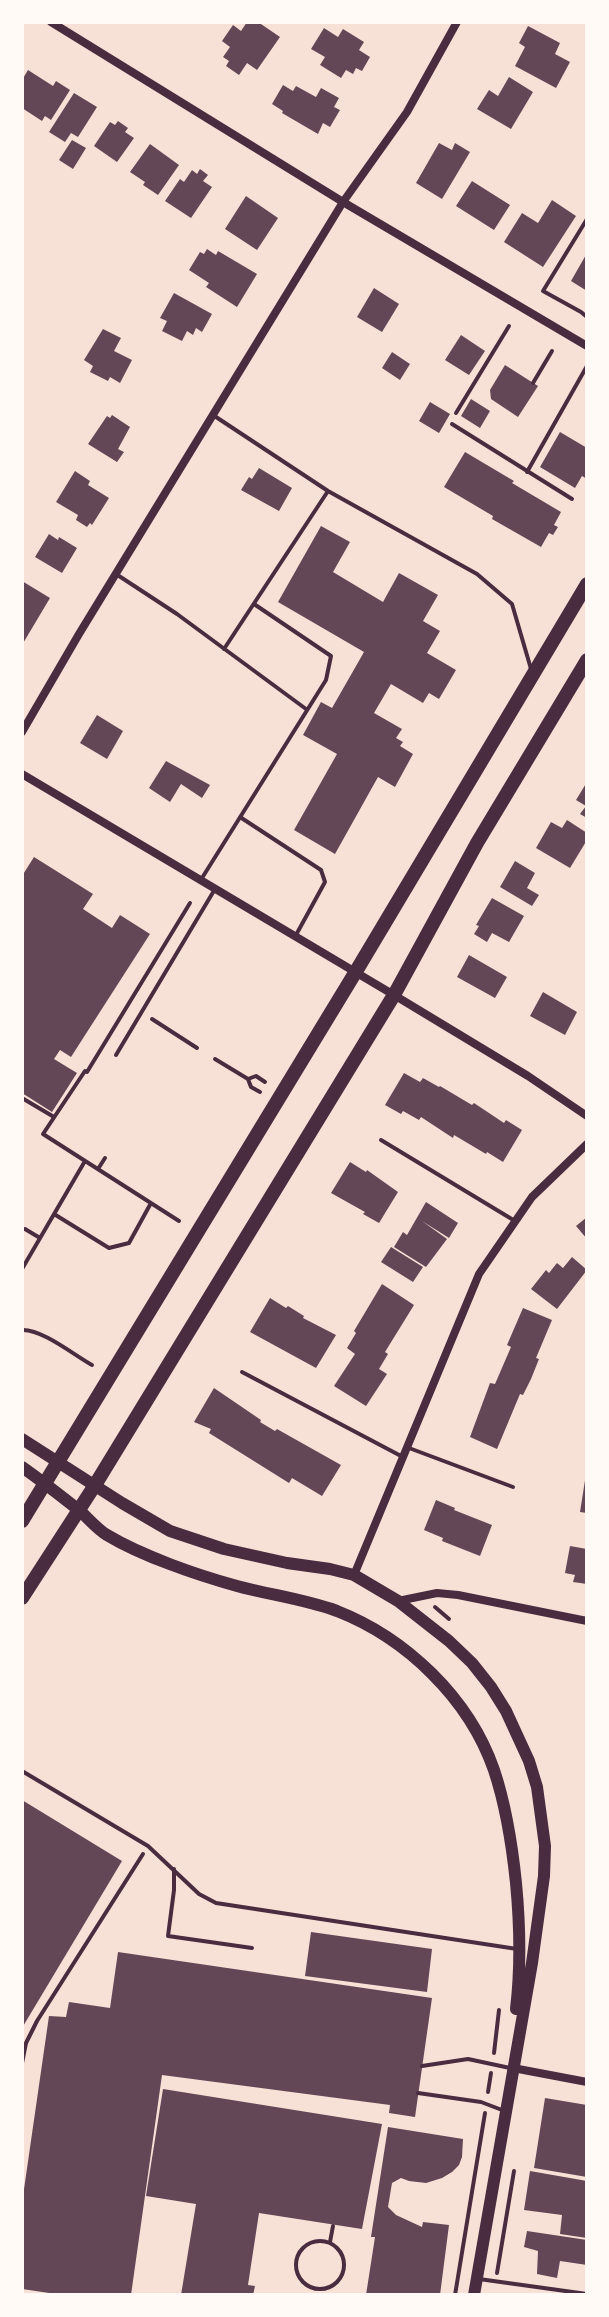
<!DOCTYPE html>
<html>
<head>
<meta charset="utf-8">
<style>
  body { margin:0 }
  #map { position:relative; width:609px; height:2317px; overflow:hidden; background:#f7e1d7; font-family:"DejaVu Sans",sans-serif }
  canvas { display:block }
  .frame { position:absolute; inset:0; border:24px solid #fffaf5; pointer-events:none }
</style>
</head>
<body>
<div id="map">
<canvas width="609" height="2317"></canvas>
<div class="frame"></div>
</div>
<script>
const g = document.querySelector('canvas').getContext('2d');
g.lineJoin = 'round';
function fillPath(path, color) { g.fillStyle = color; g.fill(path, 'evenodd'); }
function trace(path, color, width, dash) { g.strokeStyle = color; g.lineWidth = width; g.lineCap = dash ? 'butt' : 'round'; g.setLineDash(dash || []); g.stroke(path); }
const building = new Path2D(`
  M247,22H258L280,37L257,70L247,63L239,75L226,66L229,61L223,57L230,47L222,41L233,25L241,31Z
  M528,26L560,43L555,54L570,62L556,88L515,66L525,47L519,43Z
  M324,28L338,37L343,29L364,42L359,50L370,57L362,71L356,68L353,74L346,70L341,78L320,65L325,57L311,49Z
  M28,70L53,86L56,81L70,90L51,120L45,116L42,121L22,108V80Z
  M509,77L533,92L511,129L477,109L489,90L498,96Z
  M283,85L293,91L296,86L316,97L321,88L339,98L334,107L340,110L330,127L323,123L318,134L282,113L283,111L272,104Z
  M74,93L97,107L78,137L71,133L65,142L49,132Z
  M118,121L128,128L125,132L134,138L117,162L94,146L110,122L115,125Z
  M72,140L86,148L73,169L59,160Z
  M439,143L452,150L455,143L470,152L442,199L416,183Z
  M150,144L179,165L158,195L143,185L145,182L130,172Z
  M200,169L208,175L203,181L212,187L191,218L165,201L180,179L184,182L192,170L197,174Z
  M472,181L510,205L494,230L456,206Z
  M246,196L278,218L257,250L225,229Z
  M552,200L576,216L543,267L504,242L522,213L538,223Z
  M207,249L216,255L218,251L257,274L237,307L206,287L209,283L189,270L200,252L204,254Z
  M587,253V291L571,281Z
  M374,288L399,304L382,332L357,317Z
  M174,293L212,314L202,332L196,328L193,335L187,331L182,341L162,331L167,321L160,318Z
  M103,329L121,338L114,351L132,360L120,383L110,377L108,381L90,372L93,366L84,360Z
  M461,335L485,351L469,375L445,360Z
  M392,352L410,364L400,380L382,368Z
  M505,365L538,386L518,417L491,399L490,390Z
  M471,399L490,411L480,428L461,416Z
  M430,402L450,414L439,433L419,421Z
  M112,415L130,427L118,449L124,452L117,462L88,444L107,416L110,418Z
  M560,432L587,448V479L582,476L575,488L540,467Z
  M465,452L514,481L512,483L561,512L554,525L558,527L553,535L549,533L541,547L492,519L493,516L444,487Z
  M259,468L292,488L279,511L241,490L249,477L252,479Z
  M75,471L90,481L88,485L109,498L92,525L90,523L87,527L76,520L78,515L56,502Z
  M321,526L350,542L333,572L383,602L399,573L438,595L423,621L440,631L427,653L456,670L439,699L429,693L423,703L391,684L374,713L402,729L396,738L403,742L400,746L413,754L395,787L378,777L335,854L294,830L337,754L303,735L321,702L332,708L364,652L278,602Z
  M49,534L58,540L59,537L77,548L62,573L35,557Z
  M22,581L50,598L22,645Z
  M97,715L123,731L107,759L80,743Z
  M166,761L210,785L202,798L181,784L170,802L149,788Z
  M587,782V818L580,814L586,806L576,800Z
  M567,820L587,833V840L570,868L536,848L551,822L562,828Z
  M34,857L93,894L83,909L112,928L120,915L150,934L71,1057L60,1050L54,1059L77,1073L52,1112L22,1093V876Z
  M515,861L535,873L527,888L539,895L532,906L500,887Z
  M492,898L524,916L509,942L492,933L487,942L474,934L479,926L476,925Z
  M469,955L507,977L495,998L457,977Z
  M543,992L577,1012L565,1035L530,1016Z
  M404,1073L420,1082L423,1078L439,1087L440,1086L472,1105L474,1103L504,1123L506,1120L522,1130L503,1162L487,1152L486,1154L454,1135L453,1138L421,1117L419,1120L403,1111L401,1114L385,1105Z
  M350,1162L366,1172L367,1170L398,1192L379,1223L363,1214L365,1212L331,1193Z
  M426,1202L458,1223L449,1238L422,1221L447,1239L426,1267L394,1247L403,1232L407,1235Z
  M587,1217V1239L576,1226Z
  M391,1247L423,1267L413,1282L381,1262Z
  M572,1257L587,1270L557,1309L531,1289L546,1270L549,1273L557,1263L563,1268Z
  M382,1284L414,1305L385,1352L388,1354L379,1369L387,1374L366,1406L334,1386L355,1354L347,1348L356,1333L354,1331Z
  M270,1298L286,1308L288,1306L304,1316L303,1318L336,1335L316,1368L250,1332Z
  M523,1308L552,1320L536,1358L539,1359L531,1379L523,1395L520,1394L497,1449L470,1437L490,1383L495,1384L511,1347L507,1345Z
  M214,1388L261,1420L260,1422L275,1431L277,1429L341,1465L322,1496L292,1478L289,1483L209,1433L211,1429L194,1422Z
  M586,1474H587V1513L580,1512Z
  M436,1500L455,1508L454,1510L492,1525L480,1556L442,1541L443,1538L424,1530Z
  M570,1546L587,1549V1584L573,1582L575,1575L565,1573Z
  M22,1800L122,1861L22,2028Z
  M311,1932L432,1949L427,1992L305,1976Z
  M118,1952L432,1998L415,2117L389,2113L390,2105L162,2075L131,2295H63L22,2289V2203L49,2016L66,2017L69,2002L110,2008Z
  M163,2089L382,2124L362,2229L259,2213L248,2285L255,2286L253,2295H181L196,2204L146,2196Z
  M545,2098L587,2105V2177L534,2168Z
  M388,2127L463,2139L462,2157L459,2165L452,2172L442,2178L426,2183L409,2181L401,2178L392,2183L388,2207L396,2215L422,2227L423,2222L449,2225L440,2295H366L375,2237H371Z
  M530,2171L587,2181V2238L560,2234L562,2215L524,2210Z
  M527,2231L587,2240V2265L560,2261L557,2278L537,2274L538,2251L524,2247Z`);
const path = new Path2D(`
  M587,219L543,291L581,312L587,317
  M533,383L552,351
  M456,413L509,326
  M152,1019L197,1048
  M215,1059L248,1079L251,1087L260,1092
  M248,1079L256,1076L265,1082
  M22,1098L54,1117
  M98,1169L105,1158
  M54,1214L109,1248L129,1243L151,1203
  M179,1221L43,1134L85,1071L87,1072L190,903
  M25,1229L40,1238
  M22,1269L85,1161
  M22,1330C42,1329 74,1355 92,1365
  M435,1607L449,1619
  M494,2053L499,2010
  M22,2063L26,2043L37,2021L143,1854
  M488,2092L491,2073
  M497,2273L514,2171
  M455,2295L485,2113`);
const service = new Path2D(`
  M213,415L328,491L477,574L512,604L531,669
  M452,424L572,499
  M527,472L587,366
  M116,574L177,614L306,709
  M224,649L328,491
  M240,817L321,870L325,882L296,935
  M202,878L326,680L331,656L254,604
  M116,1055L215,889
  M381,1140L515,1221
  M242,1372L401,1456
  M409,1448L513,1487
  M22,1771L148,1846L199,1894L216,1903L517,1949
  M174,1869V1890L168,1936L252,1948
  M422,2066L468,2059L510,2068
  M418,2093L481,2102L502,2110
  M296 2265a24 24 0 1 1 48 0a24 24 0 1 1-48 0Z
  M330,2242L333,2226
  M479,2279L587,2294`);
const minor = new Path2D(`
  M51,22L343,202L587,346
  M22,732L79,634L343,202L407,112L457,22
  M22,774L394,995L528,1076L587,1116
  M354,1575L479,1274L532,1197L587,1144
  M398,1601L437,1593L458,1595L587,1621
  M513,2068L587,2082`);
const secondary = new Path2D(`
  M22,1439L122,1503L170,1531L224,1549L287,1563L330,1569L354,1575L398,1601L449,1641L472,1663L491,1687L506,1711L529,1761L537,1787L545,1846L544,1876L532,1963L474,2295
  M22,1467C42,1481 61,1496 80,1511C89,1519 97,1529 107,1535C142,1556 197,1575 237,1586C270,1595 304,1599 337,1611C406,1638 469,1698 494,1770C506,1806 512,1844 516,1883C520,1925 521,1967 516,2009`);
const primary = new Path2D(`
  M22,1521L355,973L587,584
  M22,1598L95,1485L394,995L477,843L587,660`);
fillPath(building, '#644757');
trace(path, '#4a2c40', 4);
trace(service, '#4a2c40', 4);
trace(minor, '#4a2c40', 8);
trace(secondary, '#4a2c40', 12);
trace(primary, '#4a2c40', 14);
</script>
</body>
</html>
